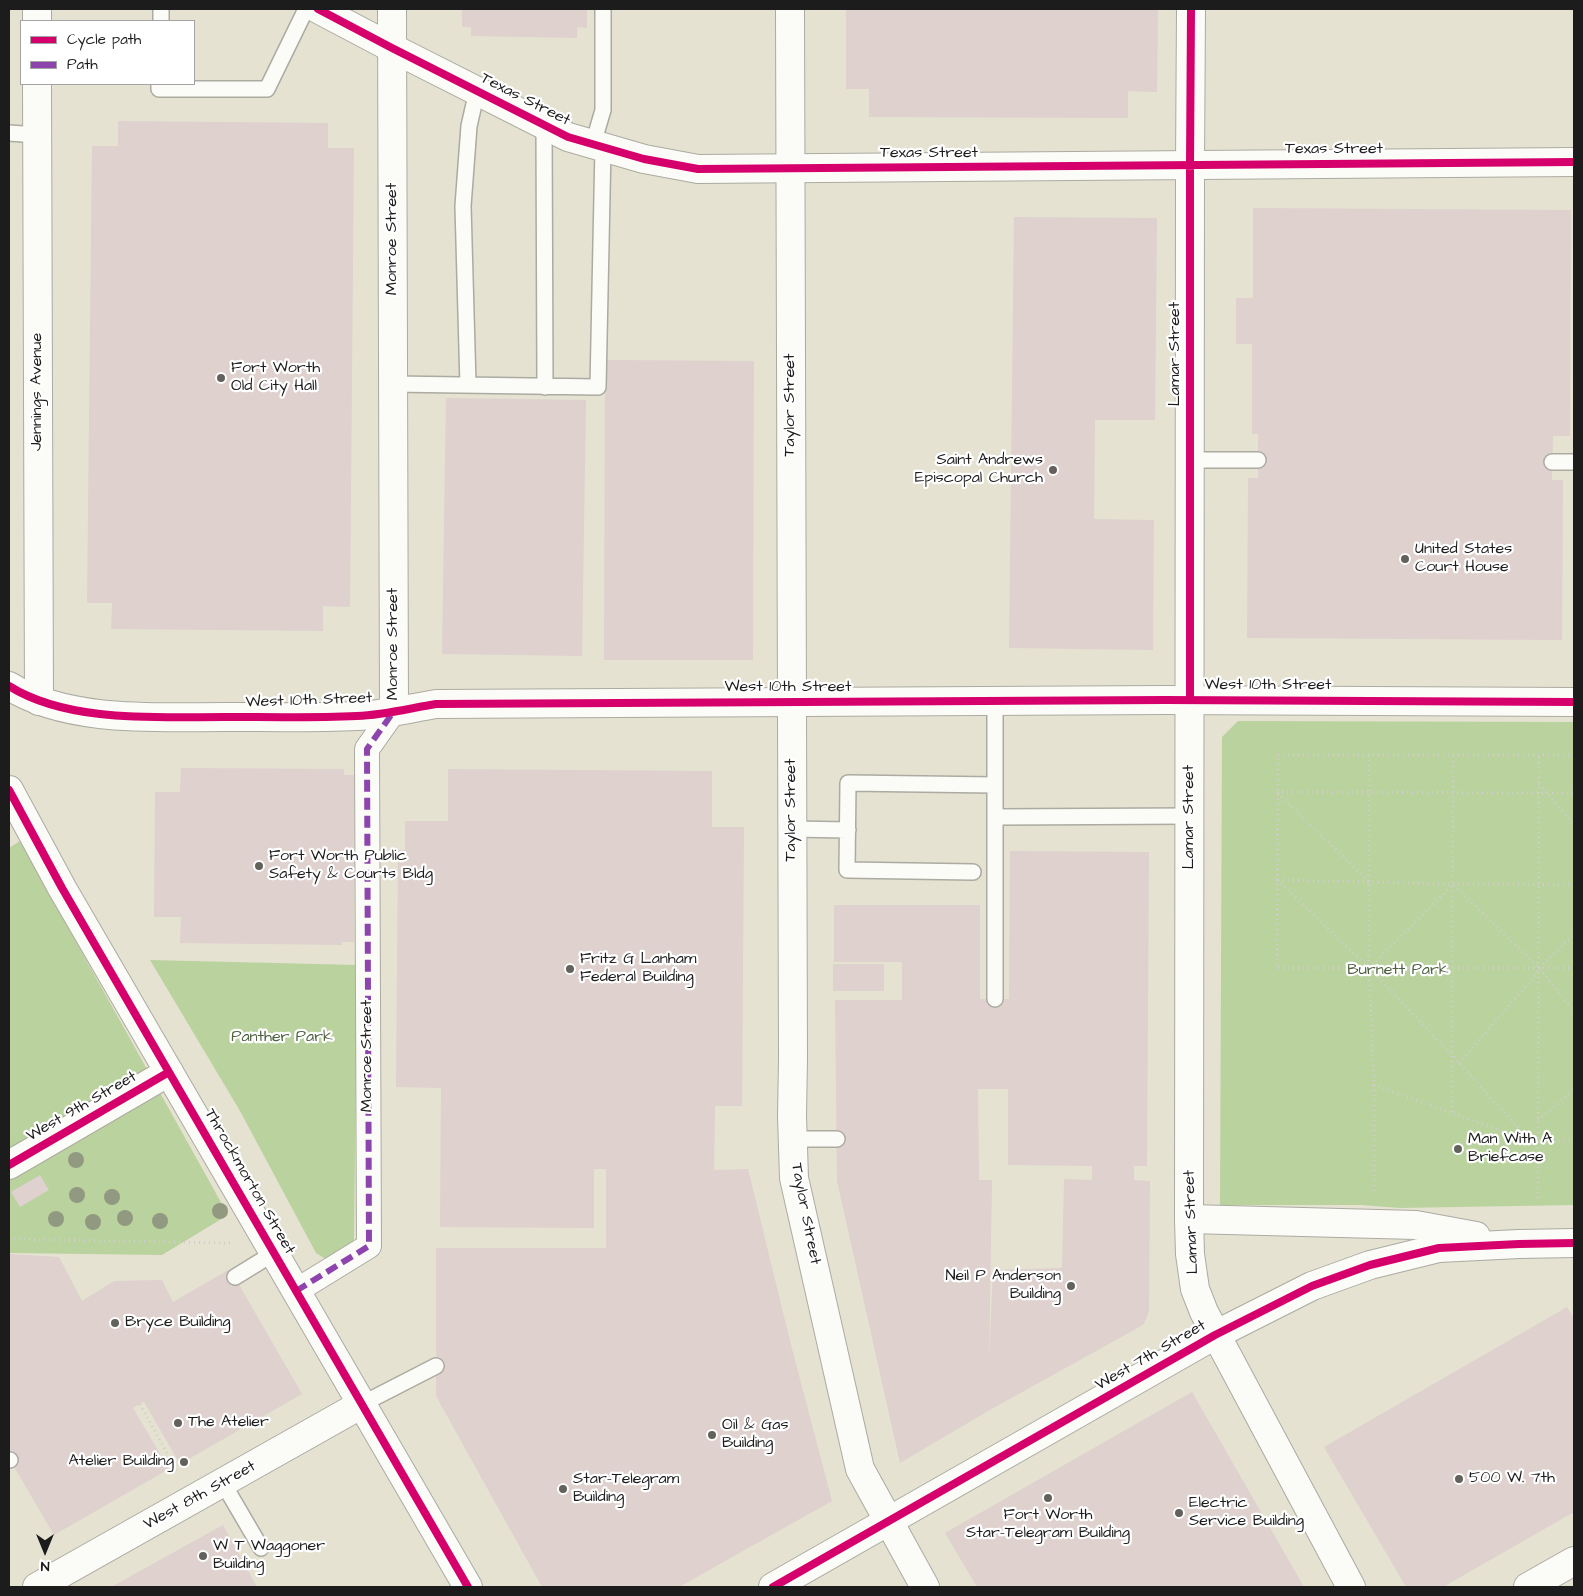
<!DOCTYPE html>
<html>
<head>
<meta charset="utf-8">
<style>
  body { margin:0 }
  #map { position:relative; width:1583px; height:1596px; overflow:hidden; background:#e5e2d2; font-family:"Architects Daughter",sans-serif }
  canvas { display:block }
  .frame { position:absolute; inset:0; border:10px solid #1c1c1c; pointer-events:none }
  .legend { position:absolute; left:20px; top:20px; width:175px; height:65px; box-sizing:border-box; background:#fff; border:1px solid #a4a4a4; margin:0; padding:6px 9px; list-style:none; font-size:15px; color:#1c1c1c }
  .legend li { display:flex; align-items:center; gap:10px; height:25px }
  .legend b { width:25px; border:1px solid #a4a4a4 }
  .north { position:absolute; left:20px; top:1526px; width:50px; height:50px; -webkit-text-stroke:4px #fff; paint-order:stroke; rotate:180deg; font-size:14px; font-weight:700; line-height:20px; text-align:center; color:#1c1c1c }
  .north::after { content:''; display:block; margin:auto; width:18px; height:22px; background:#1c1c1c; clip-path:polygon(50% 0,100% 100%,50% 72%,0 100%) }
</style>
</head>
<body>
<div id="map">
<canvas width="1583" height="1596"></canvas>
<div class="frame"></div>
<ul class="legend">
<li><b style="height:6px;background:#d6006c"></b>Cycle path</li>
<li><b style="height:6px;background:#8e44ad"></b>Path</li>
</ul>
<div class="north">N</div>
</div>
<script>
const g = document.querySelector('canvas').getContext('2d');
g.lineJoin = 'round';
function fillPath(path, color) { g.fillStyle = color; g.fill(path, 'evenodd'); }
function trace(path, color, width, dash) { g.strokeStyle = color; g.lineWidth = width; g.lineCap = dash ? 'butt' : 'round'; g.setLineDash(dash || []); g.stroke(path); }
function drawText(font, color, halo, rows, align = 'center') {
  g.font = font + ' "Architects Daughter",sans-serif'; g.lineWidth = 4.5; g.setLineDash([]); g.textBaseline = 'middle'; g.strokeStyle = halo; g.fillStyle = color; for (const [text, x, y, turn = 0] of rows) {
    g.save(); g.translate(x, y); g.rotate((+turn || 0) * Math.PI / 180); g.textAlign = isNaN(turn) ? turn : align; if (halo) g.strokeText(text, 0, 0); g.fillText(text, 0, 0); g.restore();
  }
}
const green = new Path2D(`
  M1238,721L1574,722V1205L1400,1208L1361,1205H1220L1222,737Z
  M20,841L228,1215L162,1255L9,1253V848Z
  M150,960L357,965L354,1239L350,1248L327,1260L316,1253L240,1111Z`);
const building = new Path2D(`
  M462,9H587V28L577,27V38L471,36V27H462Z
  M846,9H1158L1157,92L1128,91V118L869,117V89H846Z
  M118,121L328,123V148H354L350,607L323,606V631L111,629L112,603H87L92,146H118Z
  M1253,208L1571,210L1570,436H1553L1552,480H1563L1562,640L1247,638L1248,478H1258V434H1252V344H1236V298H1253Z
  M1014,217L1157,218L1155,420H1095L1094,519L1154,520L1153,650L1009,648Z
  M605,360L754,361L753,660H604Z
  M446,398L586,400L582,656L442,654Z
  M181,768L344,769V775H355L354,852H363L362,880H354V942H342V945L180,943L181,917H154L155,792H180Z
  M448,769L712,771V827H744L742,1106H715L714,1170L748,1169L790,1341L832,1501L679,1587H542L436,1396V1248H606V1169H594V1228L440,1227L441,1088L396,1087L398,850H405V821H448Z
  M1010,851L1149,852L1147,1166H1134V1180L1150,1181L1149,1311L1144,1324L1134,1330L988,1411L900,1463L837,1181L835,1000H902V962H834V905H980V999H1009ZM978,1089H1008V1165L1092,1166V1180L1064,1179L1062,1268L993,1270L989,1362L992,1180H979Z
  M833,964H884V991H833Z
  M40,1175L49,1190L20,1207L11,1192Z
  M9,1254L59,1257L82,1301L114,1281L162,1280L173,1302L230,1269L302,1394L180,1464L144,1402L133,1408L169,1469L54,1535L9,1458Z
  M1567,1307L1574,1319V1512L1443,1587H1406L1324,1447Z
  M1192,1392L1304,1587H977L945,1533Z
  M223,1525L257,1587H111Z`);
const path = new Path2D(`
  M1369,755V968L1374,1085L1530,1141H1574
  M1574,755H1278L1277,968H1574
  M1539,784L1574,825
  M1277,792L1574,793
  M1278,793L1369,882
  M1277,880L1369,968L1453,1056L1530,1141
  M1278,880L1453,884L1574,885
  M1454,885L1539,968L1574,1011
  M1369,968L1453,885
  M1459,1063L1533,978L1539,968L1574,935
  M1374,1085V1194
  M1452,1112L1453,755
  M1538,1120L1574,1090
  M1538,1198L1539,755
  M9,1239L230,1243
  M140,1404L178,1473`);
const service = new Path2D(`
  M161,21V9
  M159,84V89H267L306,9
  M544,125L545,387
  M9,133L37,135
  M593,144L603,110V9
  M393,384L598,387L603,147
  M468,385L463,206L469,126L477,91
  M1190,460H1258
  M1552,462H1574
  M995,701V999
  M995,817L1190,816
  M792,829L848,830
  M973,872L847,870L848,783L995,785
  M792,1139H837
  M235,1277L274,1253
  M362,1404L436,1366
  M9,1460H10
  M223,1483L261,1548`);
const pedestrian = new Path2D(`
  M296,1291L369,1246L367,749L394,711`);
const minor = new Path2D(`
  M37,9V21
  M392,9L394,711
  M790,9L793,1059L792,1116L794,1178L860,1469L925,1587
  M1191,9L1190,165L1189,1219L1190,1254L1195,1289L1204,1312L1351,1587
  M37,84L39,701
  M9,1165L169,1072
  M37,1587L362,1404`);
const tertiary = new Path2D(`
  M318,9L392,48L568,137L644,159L698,169L1574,162
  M9,686C68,723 157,717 224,717C268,717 313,718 357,716C384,715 411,708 436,704L1165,700L1574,702
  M9,790L62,888L468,1587`);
const secondary = new Path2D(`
  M1189,1219L1416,1225L1476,1236
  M773,1587L1215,1335L1312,1286L1370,1265L1439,1248L1519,1244L1574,1243
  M1528,1587L1574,1561`);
const quiet = new Path2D(`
  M296,1291L369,1246L367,749L394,711`);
const cycleway = new Path2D(`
  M318,9L392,48L568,137L644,159L698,169L1574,162
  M9,686C68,723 157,717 224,717C268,717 313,718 357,716C384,715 411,708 436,704L1165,700L1574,702
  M1190,700V165L1191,9
  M9,790L62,888L468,1587
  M9,1165L169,1072
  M773,1587L1215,1335L1312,1286L1370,1265L1439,1248L1519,1244L1574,1243`);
const trees = [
  [76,1160],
  [77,1195],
  [112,1197],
  [220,1211],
  [125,1218],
  [56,1219],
  [160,1221],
  [93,1222]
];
const markers = [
  [221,378,5,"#62615c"],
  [1053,470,5,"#62615c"],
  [1405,559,5,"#62615c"],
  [259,866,5,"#62615c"],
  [570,969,5,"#62615c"],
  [1458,1149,5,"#62615c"],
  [1071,1286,5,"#62615c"],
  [115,1323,5,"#62615c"],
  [178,1423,5,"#62615c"],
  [712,1435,5,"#62615c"],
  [184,1462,5,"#62615c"],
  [1459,1479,5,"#62615c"],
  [563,1489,5,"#62615c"],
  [1048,1498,5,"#62615c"],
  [1179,1513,5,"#62615c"],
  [203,1556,5,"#62615c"]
];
const streetNames = [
  ["Texas Street",525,100,27],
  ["Texas Street",1334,150],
  ["Texas Street",929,154],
  ["Monroe Street",393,239,-90],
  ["Lamar Street",1176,354,-90],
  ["Jennings Avenue",38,392,-90],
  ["Taylor Street",791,405,-90],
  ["Monroe Street",394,644,-90],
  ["West 10th Street",1268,686],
  ["West 10th Street",788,688],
  ["West 10th Street",309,701,-2],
  ["Taylor Street",792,810,-90],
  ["Lamar Street",1190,817,-90],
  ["Monroe Street",368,1056,-90],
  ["West 9th Street",82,1107,-30],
  ["Throckmorton Street",249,1182,60],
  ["Taylor Street",805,1214,79],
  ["Lamar Street",1192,1222,-92],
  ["West 7th Street",1151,1356,-30],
  ["West 8th Street",200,1496,-29]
];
const poiNames = [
  ["Fort Worth",231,369],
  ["Old City Hall",231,387],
  ["Saint Andrews",1043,461,"right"],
  ["Episcopal Church",1043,479,"right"],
  ["United States",1415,550],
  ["Court House",1415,568],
  ["Fort Worth Public",269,857],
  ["Safety & Courts Bldg",269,875],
  ["Fritz G Lanham",580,960],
  ["Federal Building",580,978],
  ["Man With A",1468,1140],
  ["Briefcase",1468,1158],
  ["Neil P Anderson",1061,1277,"right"],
  ["Building",1061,1295,"right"],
  ["Bryce Building",125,1323],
  ["The Atelier",188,1423],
  ["Oil & Gas",722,1426],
  ["Building",722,1444],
  ["Atelier Building",174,1462,"right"],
  ["500 W. 7th",1469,1479],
  ["Star-Telegram",573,1480],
  ["Building",573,1498],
  ["Electric",1189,1504],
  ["Service Building",1189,1522],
  ["Fort Worth",1048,1516,"center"],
  ["Star-Telegram Building",1048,1534,"center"],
  ["W T Waggoner",213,1547],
  ["Building",213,1565]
];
const parkNames = [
  ["Burnett Park",1398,971],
  ["Panther Park",282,1038]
];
fillPath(green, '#bad29e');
fillPath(building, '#ded1ce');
trace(service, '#acaba1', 18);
trace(pedestrian, '#acaba1', 26);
trace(minor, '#acaba1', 30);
trace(tertiary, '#acaba1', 30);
trace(secondary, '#acaba1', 30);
trace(path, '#d0ceca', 3, [1, 4]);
trace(service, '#fbfbf8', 15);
trace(pedestrian, '#fbfbf8', 24);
trace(minor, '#fbfbf8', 28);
trace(tertiary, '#fbfbf8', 28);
trace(secondary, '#fbfbf8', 28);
trace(quiet, '#8e44ad', 6, [12, 6]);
trace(cycleway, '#d6006c', 8);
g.fillStyle = '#919a81';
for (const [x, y] of trees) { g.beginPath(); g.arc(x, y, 8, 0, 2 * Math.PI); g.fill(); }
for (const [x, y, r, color] of markers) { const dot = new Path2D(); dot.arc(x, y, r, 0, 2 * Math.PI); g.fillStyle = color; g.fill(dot); trace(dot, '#fff', 2); }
drawText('16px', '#1c1c1c', '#fff', streetNames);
drawText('16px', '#1c1c1c', '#fff', poiNames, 'left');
drawText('16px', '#4d603f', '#fff', parkNames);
</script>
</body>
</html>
